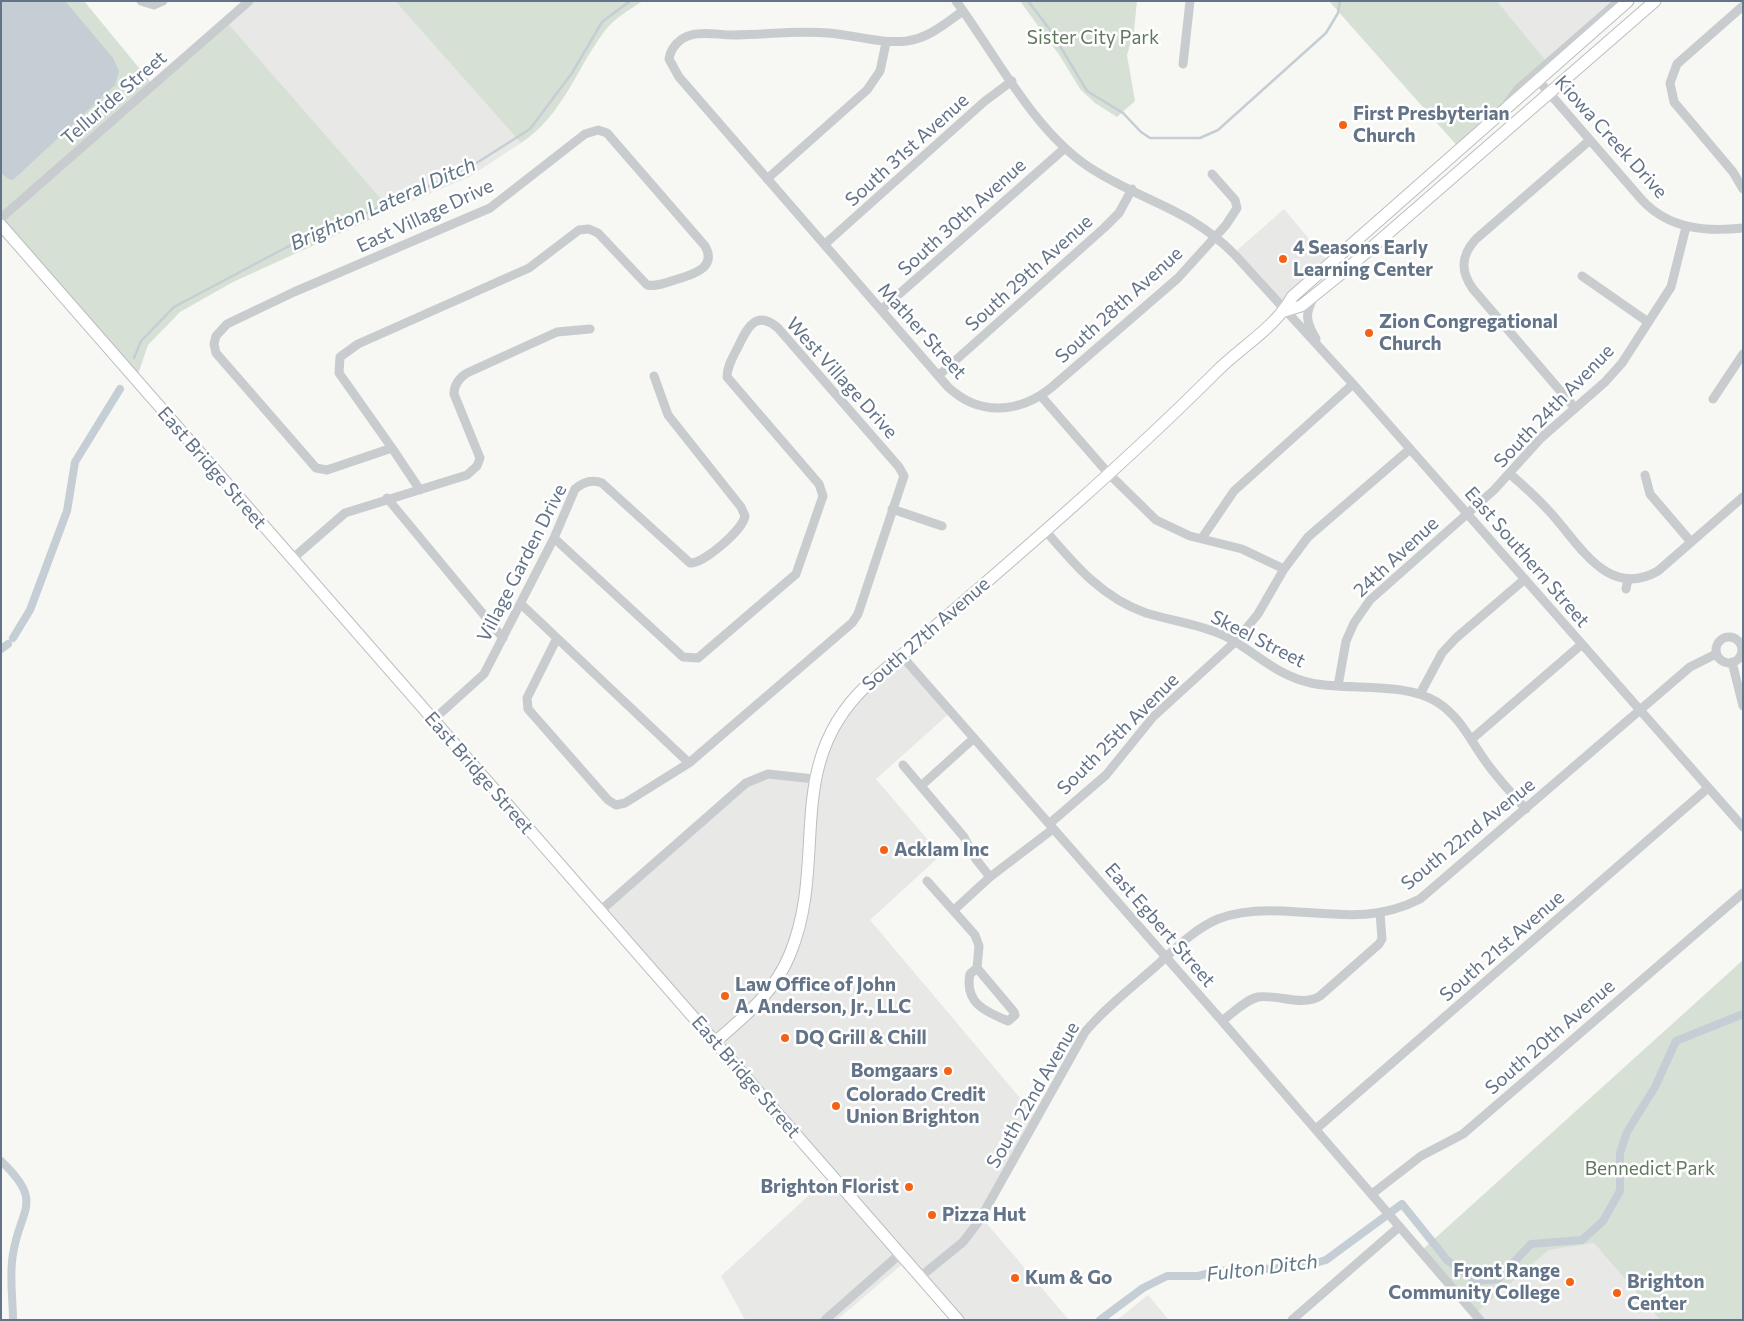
<!DOCTYPE html>
<html>
<head>
<meta charset="utf-8">
<style>
  body { margin:0 }
  #map { position:relative; width:1744px; height:1321px; overflow:hidden; background:#f7f7f3; font-family:Commissioner,sans-serif }
  canvas { display:block }
  .frame { position:absolute; inset:0; border:2px solid #637388; pointer-events:none }
</style>
</head>
<body>
<div id="map">
<canvas width="1744" height="1321"></canvas>
<div class="frame"></div>
</div>
<script>
const g = document.querySelector('canvas').getContext('2d');
g.lineJoin = 'round';
function fillPath(path, color) { g.fillStyle = color; g.fill(path, 'evenodd'); }
function trace(path, color, width, dash) { g.strokeStyle = color; g.lineWidth = width; g.lineCap = dash ? 'butt' : 'round'; g.setLineDash(dash || []); g.stroke(path); }
function drawText(font, color, halo, rows, align = 'center') {
  g.font = font + ' Commissioner,sans-serif'; g.lineWidth = 5; g.setLineDash([]); g.textBaseline = 'middle'; g.strokeStyle = halo; g.fillStyle = color; for (const [text, x, y, turn = 0] of rows) {
    g.save(); g.translate(x, y); g.rotate((+turn || 0) * Math.PI / 180); g.textAlign = isNaN(turn) ? turn : align; if (halo) g.strokeText(text, 0, 0); g.fillText(text, 0, 0); g.restore();
  }
}
const built = new Path2D(`
  M249,1H395L521,143L469,177L391,210L226,21Z
  M1497,1H1619L1548,63Z
  M1284,209L1330,264L1284,311L1234,253Z
  M901,655L951,712L876,779L941,855L870,920L1037,1118L982,1218L1069,1320H958L906,1261L837,1320H745L721,1276L831,1175L600,911L754,778L814,779L839,716Z
  M1594,1243L1660,1320H1480L1475,1314L1549,1250Z
  M1148,1295L1169,1320H1116L1122,1316Z`);
const green = new Path2D(`
  M1,1H84L153,85L226,21L391,210L233,282L180,312L148,345L136,380L1,225Z
  M395,1H643C629,10 614,18 604,32C575,71 563,115 521,143Z
  M1020,1H1137L1134,31L1127,55L1135,101L1117,117L1095,103L1080,89L1060,56Z
  M1329,1H1497L1548,63L1460,149Z
  M1743,960V1320H1660L1594,1243L1549,1250L1475,1314L1421,1251Z`);
const water = new Path2D(`
  M1,1H65L113,58L119,71L115,85L13,180L8,179L1,173Z`);
const stream = new Path2D(`
  M1028,1L1051,31L1087,91L1123,113L1141,132L1150,138H1200L1218,130L1326,33L1338,13L1340,1
  M134,358L141,341L174,307L287,247L464,171L530,129L572,73L602,22L630,1`);
const canal = new Path2D(`
  M13,638L30,610L67,511L75,462L120,389
  M1,649L8,644
  M1,1161C45,1203 20,1208 13,1254C9,1275 13,1299 13,1320
  M1100,1320L1143,1288L1167,1276H1198L1218,1271L1301,1267L1326,1260L1402,1204L1447,1260L1476,1281L1498,1279L1531,1244L1582,1240L1603,1221L1620,1191V1153L1627,1132L1655,1087L1676,1041L1743,1014`);
const minor = new Path2D(`
  M141,1L154,5L163,1
  M956,1C995,54 1034,131 1089,167C1140,201 1190,208 1235,255L1353,384L1743,827
  M1743,6L1677,64L1670,83L1674,102L1733,172L1743,189
  M963,11C946,23 929,38 907,41C880,44 855,35 828,33C796,30 764,35 733,35C719,35 704,31 691,35C680,38 671,47 669,59L679,77L948,387C980,417 1020,413 1052,387L1178,278L1226,225L1237,208L1235,200L1212,174
  M1183,64L1190,1
  M1538,80L1642,200C1669,229 1705,232 1743,228
  M1508,102L1518,89L1619,1
  M598,130L607,133L705,246C717,267 694,274 678,279C668,282 658,287 647,285L598,233L589,229L579,230L529,268L358,344L340,357L339,373L392,448L327,470L316,468L310,461L216,353L214,344L216,336L227,324L294,292L490,208L585,134Z
  M767,179L867,90L880,71L886,43
  M1,218L249,1
  M825,244L985,101L1012,81
  M1582,276L1648,322
  M1313,299C1304,315 1307,323 1316,339
  M881,310L1065,148
  M939,375L1104,228L1119,213L1132,189
  M1041,396L1108,473L1156,520L1190,536L1242,549L1284,569
  M1713,399L1743,354
  M1575,408L1473,289C1460,271 1461,255 1476,239L1590,140
  M392,448L420,490
  M1510,474C1524,486 1537,498 1549,511C1579,543 1607,600 1658,571L1743,497
  M1645,475L1650,494L1691,542
  M387,498L503,638
  M892,509L942,526
  M1045,530C1074,564 1102,598 1146,613C1172,621 1200,624 1225,636C1256,652 1275,675 1311,683C1350,691 1403,681 1437,702C1463,719 1471,743 1489,766C1500,781 1513,795 1526,809
  M554,538L683,657L698,658L796,574L823,496L819,484L727,377C727,366 733,357 738,347C747,328 756,309 778,328L899,467L904,476L858,614L852,623L689,763L625,803L616,805L608,800L528,709L527,698L557,638
  M1202,538L1234,491L1353,384
  M292,559L345,513L467,475L477,466L480,458L454,394C454,384 459,378 467,373L557,332L590,329
  M1626,589L1628,579
  M521,604L689,763
  M1716 650a13 13 0 1 1 26 0a13 13 0 1 1-26 0Z
  M901,655L1222,1021L1480,1320
  M1732,662L1743,706
  M1338,686L1346,641L1354,623L1370,600L1494,490L1541,438L1605,382L1622,363L1671,287L1686,227
  M1420,694L1442,653L1456,638L1525,579
  M433,720L484,674L554,538L575,489C583,482 592,479 602,483L690,563C703,564 743,530 745,516L741,507L668,415L654,376
  M1473,738L1582,644
  M903,765L964,837L975,858L990,877
  M921,786L973,739
  M1049,824L1106,775L1153,717L1235,642L1258,614L1284,569L1308,537L1410,449
  M927,881L975,935L979,946L977,968L1014,1012L1015,1015L1008,1021C986,1012 964,1003 970,974L977,968
  M954,910L990,877L1053,829
  M600,911L746,783L768,774L814,779
  M1222,1021C1233,1013 1245,1000 1258,997C1277,994 1303,1007 1320,996L1379,944L1382,939L1380,913
  M1316,1129L1708,788
  M1372,1194L1421,1156L1463,1134L1743,893
  M920,1277L963,1242L979,1221L1085,1032C1105,1008 1131,988 1155,967C1174,950 1194,929 1218,919C1238,911 1260,910 1282,911C1332,913 1373,923 1420,899L1690,667L1716,654
  M825,1320L900,1254
  M1292,1320L1399,1227`);
const major = new Path2D(`
  M1,225L958,1320
  M1284,311L1301,306L1347,269L1655,1
  M715,1042C745,1016 775,992 790,954C829,860 782,766 866,686C985,583 1106,482 1217,371C1241,347 1276,327 1292,297L1628,1`);
const markers = [
  [1343,125,5,"#f56215"],
  [1283,259,5,"#f56215"],
  [1369,333,5,"#f56215"],
  [884,850,5,"#f56215"],
  [725,996,5,"#f56215"],
  [785,1038,5,"#f56215"],
  [948,1071,5,"#f56215"],
  [836,1106,5,"#f56215"],
  [909,1187,5,"#f56215"],
  [932,1215,5,"#f56215"],
  [1015,1278,5,"#f56215"],
  [1570,1282,5,"#f56215"],
  [1617,1293,5,"#f56215"]
];
const parkNames = [
  ["Sister City Park",1093,38],
  ["Bennedict Park",1650,1169]
];
const streetNames = [
  ["Telluride Street",114,98,-41],
  ["Kiowa Creek Drive",1611,137,48],
  ["South 31st Avenue",907,150,-42],
  ["East Village Drive",425,216,-25],
  ["South 30th Avenue",962,217,-42],
  ["South 29th Avenue",1029,273,-42],
  ["South 28th Avenue",1119,305,-42],
  ["Mather Street",922,331,48],
  ["West Village Drive",842,378,48],
  ["South 24th Avenue",1554,406,-46],
  ["East Bridge Street",212,468,49],
  ["24th Avenue",1396,557,-43],
  ["East Southern Street",1527,557,49],
  ["Village Garden Drive",522,563,-63],
  ["South 27th Avenue",926,634,-41],
  ["Skeel Street",1258,639,27],
  ["South 25th Avenue",1118,734,-45],
  ["East Bridge Street",479,773,49],
  ["South 22nd Avenue",1468,834,-39],
  ["East Egbert Street",1160,925,49],
  ["South 21st Avenue",1502,946,-41],
  ["South 20th Avenue",1550,1037,-41],
  ["East Bridge Street",746,1077,49],
  ["South 22nd Avenue",1033,1095,-60]
];
const poiNames = [
  ["First Presbyterian",1353,114],
  ["Church",1353,136],
  ["4 Seasons Early",1293,248],
  ["Learning Center",1293,270],
  ["Zion Congregational",1379,322],
  ["Church",1379,344],
  ["Acklam Inc",894,850],
  ["Law Office of John",735,985],
  ["A. Anderson, Jr., LLC",735,1007],
  ["DQ Grill & Chill",795,1038],
  ["Bomgaars",938,1071,"right"],
  ["Colorado Credit",846,1095],
  ["Union Brighton",846,1117],
  ["Brighton Florist",899,1187,"right"],
  ["Pizza Hut",942,1215],
  ["Front Range",1560,1271,"right"],
  ["Community College",1560,1293,"right"],
  ["Kum & Go",1025,1278],
  ["Brighton",1627,1282],
  ["Center",1627,1304]
];
const waterNames = [
  ["Brighton Lateral Ditch",383,204,-24],
  ["Fulton Ditch",1262,1268,-7]
];
fillPath(built, '#e8e8e7');
fillPath(green, '#d7e0d4');
fillPath(water, '#c4ced4');
trace(stream, '#c4ced4', 2.5);
trace(canal, '#c4ced4', 8);
trace(major, '#bbbec2', 13);
trace(minor, '#c9cccf', 9);
trace(major, '#fff', 11);
for (const [x, y, r, color] of markers) { const dot = new Path2D(); dot.arc(x, y, r, 0, 2 * Math.PI); g.fillStyle = color; g.fill(dot); trace(dot, '#fff', 2); }
drawText('19px', '#61795e', '#fff', parkNames);
drawText('19px', '#637388', '#fff', streetNames);
drawText('bold 19px', '#637388', '#fff', poiNames, 'left');
drawText('italic 20px', '#5f7684', '#fff', waterNames);
</script>
</body>
</html>
